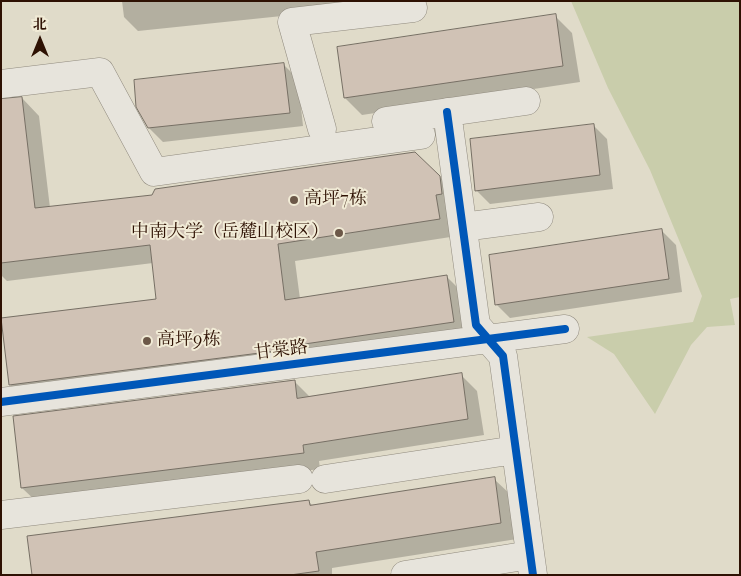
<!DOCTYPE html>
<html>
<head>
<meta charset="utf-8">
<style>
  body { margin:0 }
  #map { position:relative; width:741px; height:576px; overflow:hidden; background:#e0dbc9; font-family:"IM FELL French Canon","Noto Serif SC",serif }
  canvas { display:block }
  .frame { position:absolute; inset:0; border:2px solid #2e1103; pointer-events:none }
  .north { position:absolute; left:15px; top:15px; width:50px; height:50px; -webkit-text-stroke:4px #f1ebd6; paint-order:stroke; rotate:0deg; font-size:14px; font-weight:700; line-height:20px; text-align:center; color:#2e1103 }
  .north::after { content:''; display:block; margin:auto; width:18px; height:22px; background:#2e1103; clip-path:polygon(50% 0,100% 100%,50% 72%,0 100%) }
</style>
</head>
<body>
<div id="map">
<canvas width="741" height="576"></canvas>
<div class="frame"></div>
<div class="north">北</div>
</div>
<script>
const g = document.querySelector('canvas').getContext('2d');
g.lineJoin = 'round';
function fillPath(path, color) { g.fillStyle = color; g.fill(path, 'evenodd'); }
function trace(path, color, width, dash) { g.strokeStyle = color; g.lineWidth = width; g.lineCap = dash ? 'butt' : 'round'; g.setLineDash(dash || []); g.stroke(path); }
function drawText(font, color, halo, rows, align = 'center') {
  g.font = font + ' "IM FELL French Canon","Noto Serif SC",serif'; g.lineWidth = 4; g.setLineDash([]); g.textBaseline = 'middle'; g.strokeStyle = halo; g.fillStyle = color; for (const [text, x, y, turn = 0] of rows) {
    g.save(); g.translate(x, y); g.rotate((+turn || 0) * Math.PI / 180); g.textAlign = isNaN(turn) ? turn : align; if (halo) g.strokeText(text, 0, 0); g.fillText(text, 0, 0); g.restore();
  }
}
const green = new Path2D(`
  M571,1H740V297L730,299L735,325L707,327L691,345L655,414L614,354L587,337L693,322L702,296L650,170L608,88Z`);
const shadow = new Path2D(`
  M122,1H426L138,31L124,17Z
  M555,16L572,33L580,82L362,115L345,98Z
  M284,65L298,79L303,126L163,142L149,128Z
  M22,98L39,116L50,208L439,176L457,194V236L295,261L300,299L447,277L464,294L471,339L27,402L10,385L158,300L153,263L7,281L1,275V101Z
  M593,125L607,139L613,189L490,204L476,190Z
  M662,231L676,245L682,292L510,318L496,304Z
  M461,375L477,391L484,435L319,461L320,469L39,504L22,488L294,381L310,397Z
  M494,479L511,495L517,539L332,568V575H33L309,502L313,506Z`);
const building = new Path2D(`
  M556,14L563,66L344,98L337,47Z
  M284,63L290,113L148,128L136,107L134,80Z
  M22,97L35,208L152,195L155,189L415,152L440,176L442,194L436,195L440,219L278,244L285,300L447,275L454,322L291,346V349L9,385L1,318L156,299L150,245L1,263V99Z
  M594,124L600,175L475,191L470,139Z
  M662,229L669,279L495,305L489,255Z
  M462,373L468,419L303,445L304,453L21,488L13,416L295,380L297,398Z
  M495,477L501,523L316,552L319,571L290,575H32L27,536L309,500L310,505Z`);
const minor = new Path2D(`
  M1,84L100,72L154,172L421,135
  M447,112L476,325L503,356L533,575
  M386,121L526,101
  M322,129L292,22L413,8
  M463,227L539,217
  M1,402L565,329
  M325,479L515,450
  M1,515L299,479
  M405,575L530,555`);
const cycleway = new Path2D(`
  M447,112L476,325L503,356L533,575
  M1,402L565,329`);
const markers = [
  [294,200,5,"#6c5848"],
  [339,233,5,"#6c5848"],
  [147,341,5,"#6c5848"]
];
const poiNames = [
  ["高坪7栋",304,200],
  ["中南大学（岳麓山校区）",329,233,"right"],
  ["高坪9栋",157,341]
];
const streetNames = [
  ["甘棠路",281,351,-7]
];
fillPath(green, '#c9cdab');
fillPath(shadow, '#0003');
fillPath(building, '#d0c2b5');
trace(building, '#766f64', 1);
trace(minor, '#908a7e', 29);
trace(minor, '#e7e4dc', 28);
trace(cycleway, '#0057b8', 8);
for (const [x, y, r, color] of markers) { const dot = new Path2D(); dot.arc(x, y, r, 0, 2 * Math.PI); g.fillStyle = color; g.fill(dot); trace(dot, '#f1ebd6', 2); }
drawText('18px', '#2e1103', '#f1ebd6', poiNames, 'left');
drawText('18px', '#2e1103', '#f1ebd6', streetNames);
</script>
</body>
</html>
